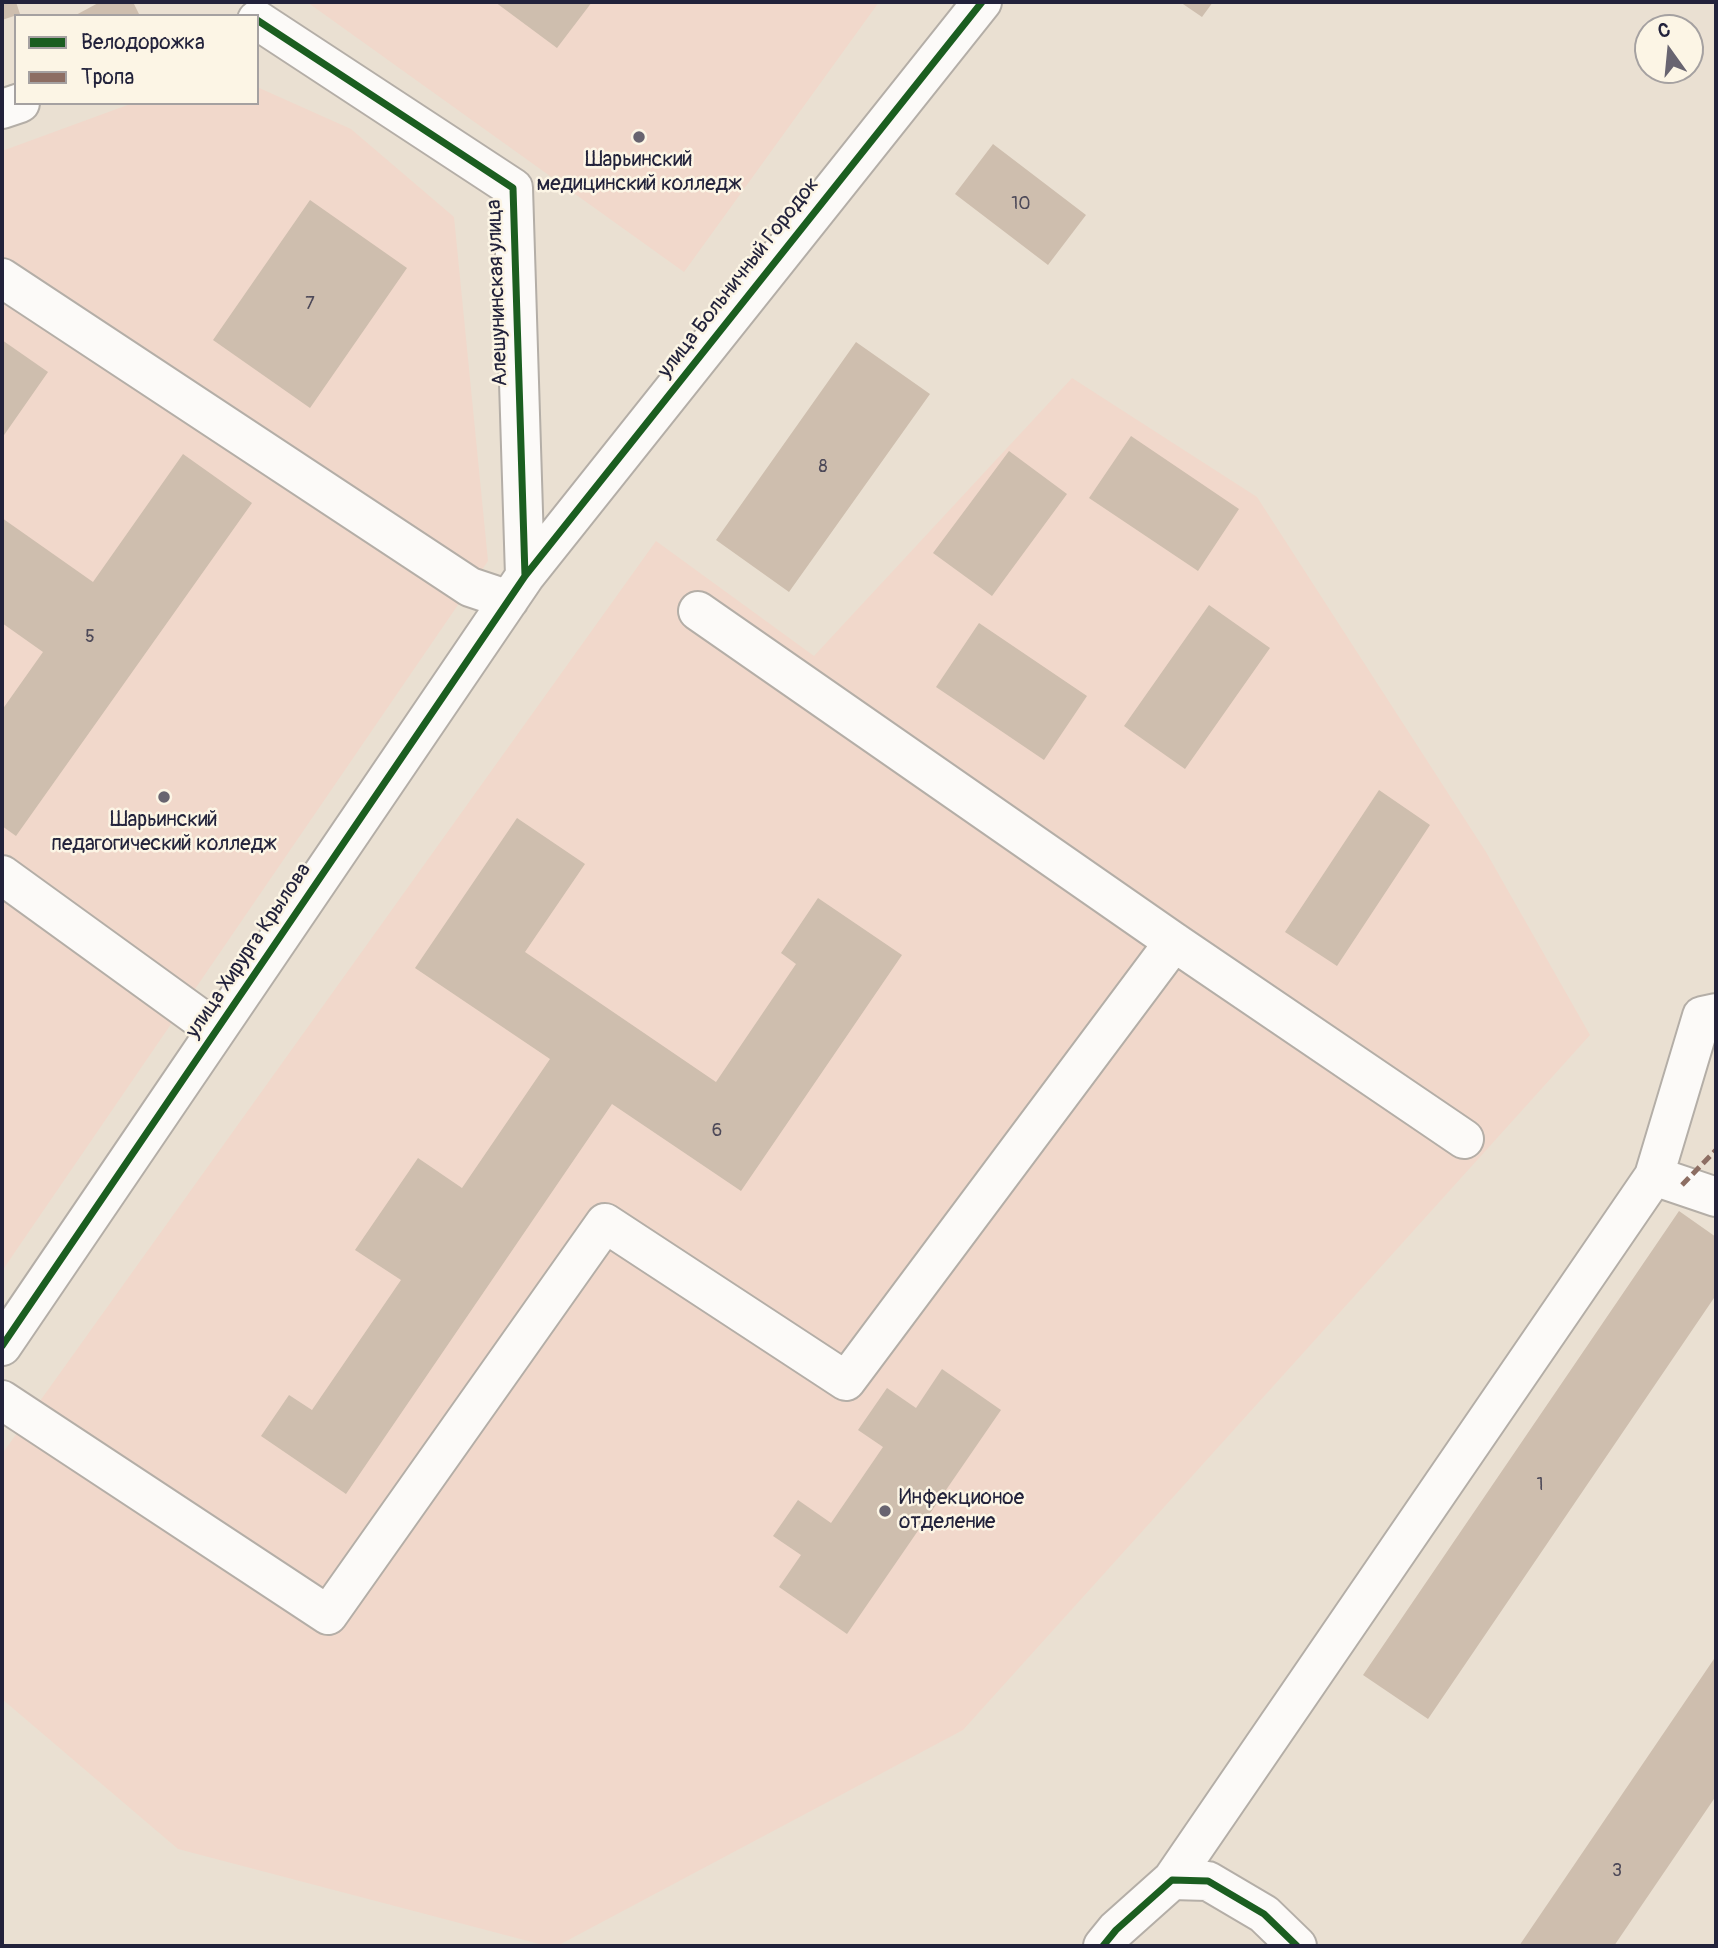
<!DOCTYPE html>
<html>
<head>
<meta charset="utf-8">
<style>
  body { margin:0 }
  #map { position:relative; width:1718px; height:1948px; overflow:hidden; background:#eae0d2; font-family:Pangolin,sans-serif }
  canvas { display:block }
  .frame { position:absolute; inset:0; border:4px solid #22223b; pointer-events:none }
  .legend { position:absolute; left:14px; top:14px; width:245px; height:91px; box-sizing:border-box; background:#fcf5e5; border:2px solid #a5a1a1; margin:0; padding:9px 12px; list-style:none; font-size:21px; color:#22223b }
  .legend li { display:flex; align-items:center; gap:14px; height:35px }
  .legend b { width:35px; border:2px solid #a5a1a1 }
  .north { position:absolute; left:1634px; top:14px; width:70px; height:70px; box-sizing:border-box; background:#fcf5e5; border:2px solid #a5a1a1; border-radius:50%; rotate:345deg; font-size:19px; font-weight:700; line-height:28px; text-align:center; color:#22223b }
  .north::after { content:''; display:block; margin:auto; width:24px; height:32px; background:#686470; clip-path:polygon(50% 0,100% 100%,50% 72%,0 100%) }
</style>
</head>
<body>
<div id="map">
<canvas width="1718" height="1948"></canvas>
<div class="frame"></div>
<ul class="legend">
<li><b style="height:9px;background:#1b5e20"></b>Велодорожка</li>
<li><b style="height:9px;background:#8d6e63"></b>Тропа</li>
</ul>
<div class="north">С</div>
</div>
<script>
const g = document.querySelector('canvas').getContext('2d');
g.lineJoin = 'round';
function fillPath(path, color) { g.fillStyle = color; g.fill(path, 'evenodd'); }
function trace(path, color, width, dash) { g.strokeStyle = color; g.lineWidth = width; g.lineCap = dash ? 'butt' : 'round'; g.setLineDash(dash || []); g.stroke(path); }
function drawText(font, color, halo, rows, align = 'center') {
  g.font = font + ' Pangolin,sans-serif'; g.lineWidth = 5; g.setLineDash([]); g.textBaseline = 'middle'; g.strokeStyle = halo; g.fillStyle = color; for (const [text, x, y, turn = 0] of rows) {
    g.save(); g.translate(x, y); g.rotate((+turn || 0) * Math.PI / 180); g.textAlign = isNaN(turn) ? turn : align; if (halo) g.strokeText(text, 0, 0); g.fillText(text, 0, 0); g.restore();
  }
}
const built = new Path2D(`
  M307,2H879L684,272Z
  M257,87L351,129L454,217L488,561L2,1271V151L133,103H257Z
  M1072,378L1257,497L1486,852L1590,1035L963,1730L557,1946H547L178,1849L2,1699V1454L656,541L814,656Z`);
const building = new Path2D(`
  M2,2H16L20,14L2,20Z
  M100,2H133L140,16H74Z
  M495,2H592L557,48Z
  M1180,2H1213L1202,17Z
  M993,144L1086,215L1048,265L955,194Z
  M310,200L407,268L310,408L213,340Z
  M2,340L48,372L2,438Z
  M856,342L930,394L789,592L716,540Z
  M1131,436L1239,509L1198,571L1089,498Z
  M1009,451L1067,494L992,596L933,553Z
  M183,454L252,503L16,836L2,826V710L43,652L2,623V518L93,582Z
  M1209,605L1270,648L1185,769L1124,726Z
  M979,623L1087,696L1044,760L936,687Z
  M1379,790L1430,825L1337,966L1285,932Z
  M517,818L585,864L525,952L716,1082L796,964L781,953L818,898L902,955L741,1191L612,1104L346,1494L261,1436L289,1395L312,1410L401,1280L355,1250L418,1158L462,1188L550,1059L415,968Z
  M1679,1211L1716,1237V1295L1428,1719L1363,1675Z
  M942,1369L1001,1410L847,1634L779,1587L801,1555L773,1536L798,1500L831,1523L883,1447L858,1430L887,1388L916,1408Z
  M1716,1656V1796L1614,1946H1519Z`);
const minor = new Path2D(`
  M257,20L513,188L525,576
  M2,109L20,103
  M2,278L470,587L509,600
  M698,611L1174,942L1464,1139
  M2,875L216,1030
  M1654,1176L1702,1016L1716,1013
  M2,1346L525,576L982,2
  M2,1400L328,1615L605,1223L846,1381L1174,942
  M1172,1880L1208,1881L1264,1914L1297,1946
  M1103,1946L1116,1930L1172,1880L1654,1176L1716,1197`);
const quiet = new Path2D(`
  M1682,1185L1716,1150`);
const cycleway = new Path2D(`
  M257,20L513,188L525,576
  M2,1346L525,576L982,2
  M1103,1946L1116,1930L1172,1880L1208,1881L1264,1914L1297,1946`);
const markers = [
  [639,137,7,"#686470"],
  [164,797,7,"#686470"],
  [885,1511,7,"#686470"]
];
const numberNames = [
  ["10",1021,204],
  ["7",310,304],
  ["8",823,467],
  ["5",90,637],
  ["6",717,1131],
  ["1",1540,1485],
  ["3",1617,1871]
];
const poiNames = [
  ["Шарьинский",639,161],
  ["медицинский колледж",639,185],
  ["Шарьинский",164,821],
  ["педагогический колледж",164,845],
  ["Инфекционое",899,1499,"left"],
  ["отделение",899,1523,"left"]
];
const streetNames = [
  ["улица Больничный Городок",739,278,-52],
  ["Алешунинская улица",498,293,-92],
  ["улица Хирурга Крылова",249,951,-56]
];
fillPath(built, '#f1d8cb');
fillPath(building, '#cebeae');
trace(minor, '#b4aea7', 42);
trace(minor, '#fcfaf8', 38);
trace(quiet, '#8d6e63', 5, [10, 5]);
trace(cycleway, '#1b5e20', 7);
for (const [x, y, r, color] of markers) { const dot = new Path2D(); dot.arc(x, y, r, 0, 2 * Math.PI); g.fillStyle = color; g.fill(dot); trace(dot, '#fcf5e5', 2.5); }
drawText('18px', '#4d4958', null, numberNames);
drawText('21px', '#22223b', '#fcf5e5', poiNames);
drawText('21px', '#22223b', '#fcf5e5', streetNames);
</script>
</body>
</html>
